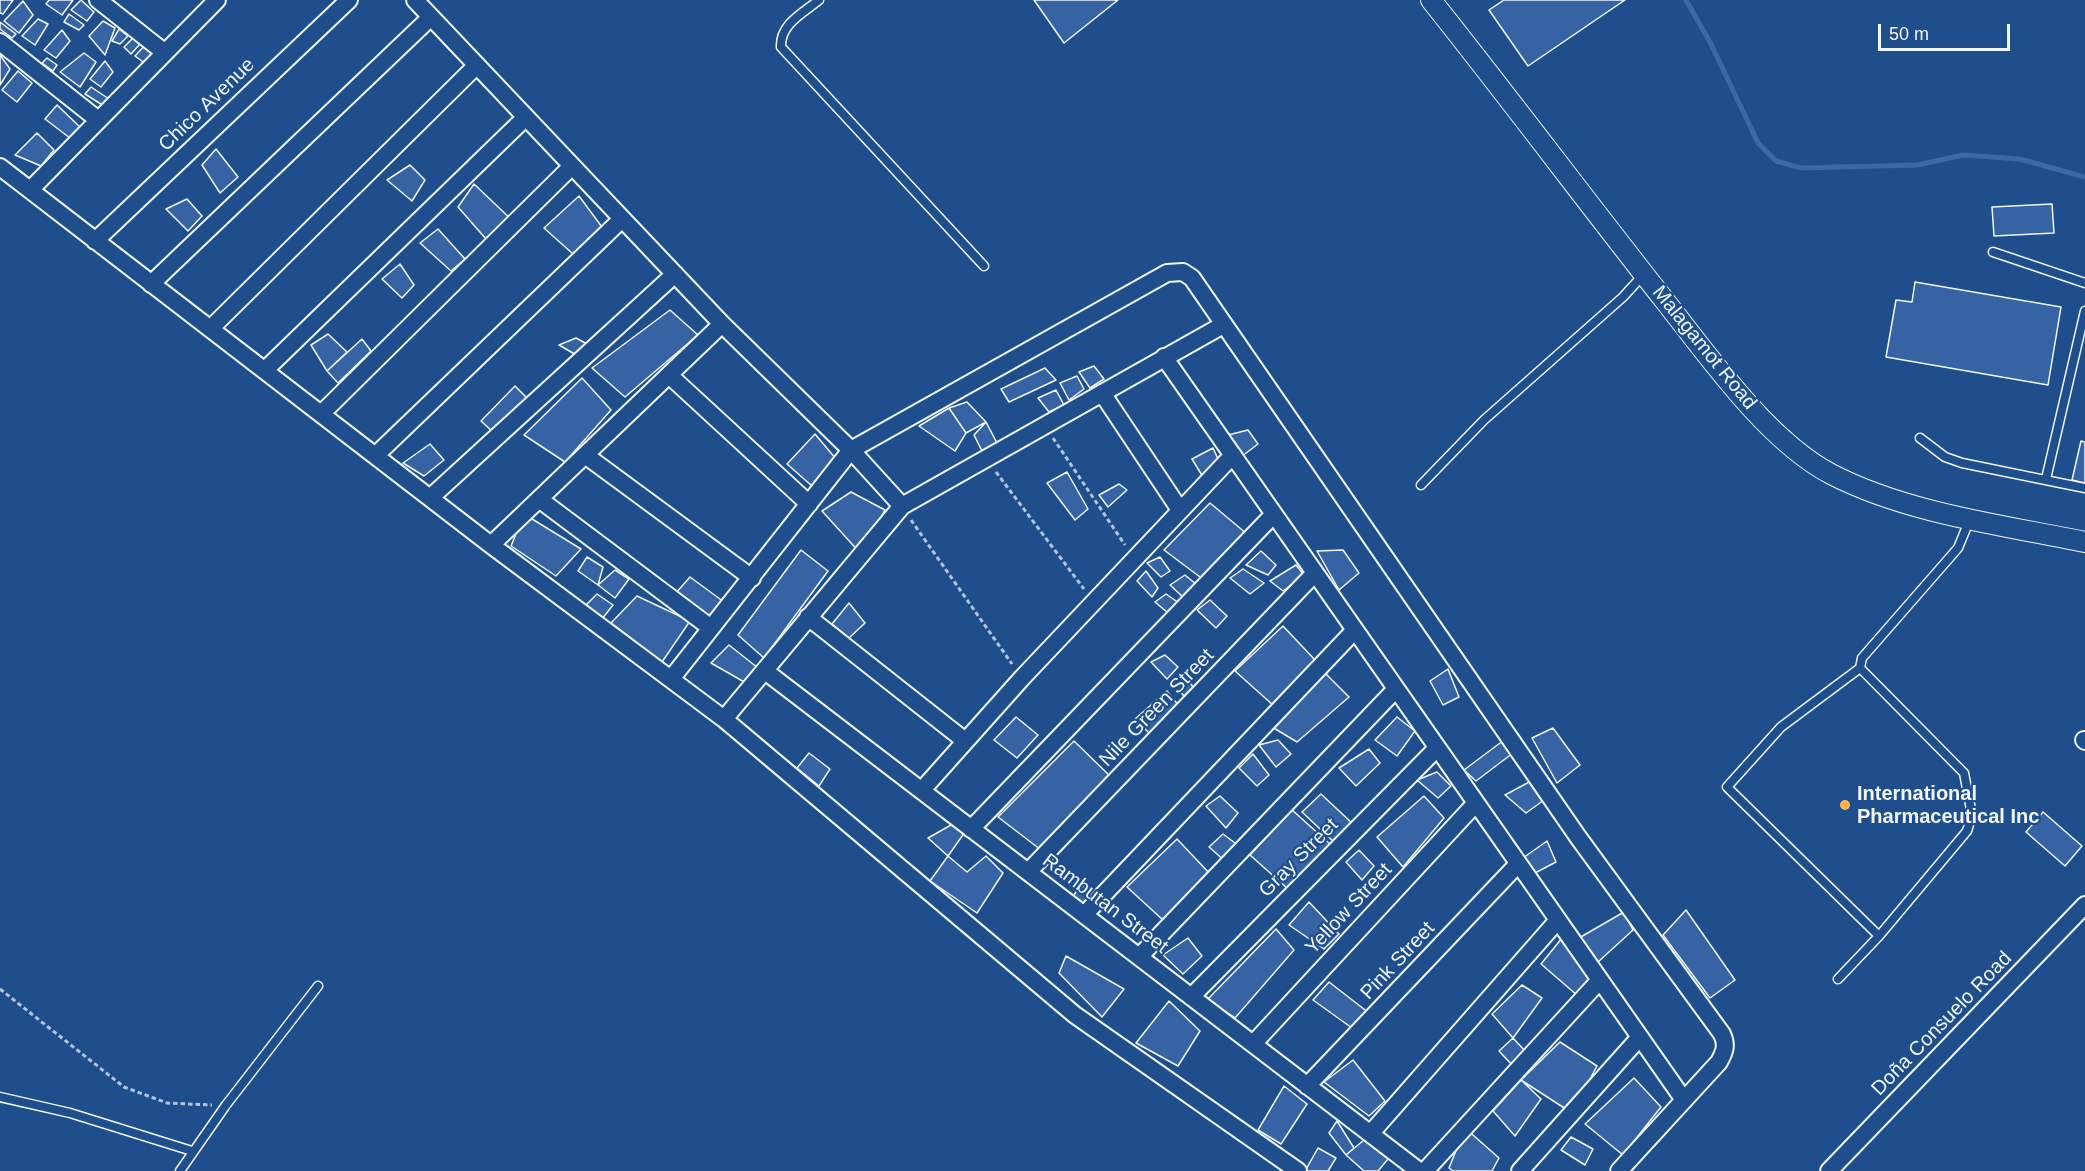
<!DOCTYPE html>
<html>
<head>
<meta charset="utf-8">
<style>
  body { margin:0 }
  #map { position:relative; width:2085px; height:1171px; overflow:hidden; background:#1f4e8c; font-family:Helvetica,sans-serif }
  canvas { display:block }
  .scale { position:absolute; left:1878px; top:24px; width:132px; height:27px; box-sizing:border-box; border:3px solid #f2f6ff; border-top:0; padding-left:8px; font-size:18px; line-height:21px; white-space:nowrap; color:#f2f6ff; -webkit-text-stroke:4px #1f4e8c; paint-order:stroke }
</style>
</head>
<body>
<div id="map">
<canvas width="2085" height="1171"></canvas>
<div class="scale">50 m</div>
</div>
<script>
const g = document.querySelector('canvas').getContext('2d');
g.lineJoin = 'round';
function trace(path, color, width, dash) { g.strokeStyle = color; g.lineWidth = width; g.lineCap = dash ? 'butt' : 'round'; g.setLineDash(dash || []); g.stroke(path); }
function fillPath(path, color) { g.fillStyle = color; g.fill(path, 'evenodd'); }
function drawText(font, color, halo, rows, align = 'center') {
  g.font = font + ' Helvetica,sans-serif'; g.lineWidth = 4.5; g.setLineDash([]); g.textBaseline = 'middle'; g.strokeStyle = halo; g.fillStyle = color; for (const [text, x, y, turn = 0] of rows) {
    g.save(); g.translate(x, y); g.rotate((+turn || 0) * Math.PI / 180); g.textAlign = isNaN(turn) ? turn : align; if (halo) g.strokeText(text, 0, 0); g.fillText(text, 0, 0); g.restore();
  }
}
const stream = new Path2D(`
  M1686,0L1711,44L1758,143L1776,161L1801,168L1918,165L1963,155L2020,159L2085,177`);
const building = new Path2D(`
  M0,0H13L3,14L0,13Z
  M49,0H73L62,15L46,4Z
  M81,0L94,12L87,21L71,10Z
  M1034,0H1118L1064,43Z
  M1504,0H1625L1528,66L1489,10Z
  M23,1L33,15L19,33L4,21Z
  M69,14L84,25L79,30L64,22Z
  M38,19L48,24L35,45L22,36Z
  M103,21L115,28L105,55L89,36Z
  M0,22L16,34L12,38L0,29Z
  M119,29L128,36L120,44L112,41Z
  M62,30L70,41L56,58L44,50Z
  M135,36L140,44L131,54L124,47Z
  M147,43L159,52L147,65L135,56Z
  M84,53L96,62L80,87L60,72Z
  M0,55L10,69L0,85Z
  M47,58L57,65L53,71L42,63Z
  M105,61L113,72L101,87L90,79Z
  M18,71L32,83L17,102L2,90Z
  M91,87L109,99L104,106L85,94Z
  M57,105L80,127L70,138L45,119Z
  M37,133L54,150L41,166L15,155Z
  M216,149L238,177L220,193L202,165Z
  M410,165L425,180L412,201L387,180Z
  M474,184L515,223L486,239L458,207Z
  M579,196L602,227L573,254L544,228Z
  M187,199L202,216L188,231L166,209Z
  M2052,204L2054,233L1994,236L1992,207Z
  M438,229L465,259L451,271L420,243Z
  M400,264L414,285L402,298L382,279Z
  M1915,282L2061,307L2048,385L1886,357L1896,300L1912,302Z
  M670,310L698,335L625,397L592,368Z
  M328,334L347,352L327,371L311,345Z
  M576,338L589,345L578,356L559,345Z
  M362,339L371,351L338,383L327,371Z
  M1094,366L1104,379L1090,388L1079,372Z
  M1045,368L1056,380L1009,402L1001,389Z
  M1077,376L1084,389L1069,400L1060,383Z
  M582,378L611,410L565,462L524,435Z
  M515,386L529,400L494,433L481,421Z
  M1056,390L1064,405L1049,412L1038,398Z
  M967,402L986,422L966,433L949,408Z
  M949,408L966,433L955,451L919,426Z
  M986,422L997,443L982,451L974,435Z
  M1248,430L1258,444L1241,457L1228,435Z
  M815,434L836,459L812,486L787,464Z
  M2081,441L2085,442V483L2072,480Z
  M430,444L444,460L424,476L403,463Z
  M1213,448L1218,459L1203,477L1192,459Z
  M1067,472L1088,509L1075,520L1047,483Z
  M1119,484L1127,490L1108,507L1099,495Z
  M851,492L885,510L861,554L822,511Z
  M1210,503L1247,534L1204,580L1164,550Z
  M524,514L581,549L556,576L511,546Z
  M801,550L828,571L764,658L738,635Z
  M1343,550L1359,573L1339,590L1317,551Z
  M1261,551L1276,565L1268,575L1246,565Z
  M587,557L603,567L598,585L578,571Z
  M1160,557L1170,571L1161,577L1147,563Z
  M1296,565L1304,575L1283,591L1270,581Z
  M1243,569L1264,583L1250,594L1230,578Z
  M615,570L629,579L615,598L598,585Z
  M1146,571L1158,588L1152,597L1137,581Z
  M1185,575L1197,585L1184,598L1170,585Z
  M690,577L724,602L713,618L675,594Z
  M597,594L613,605L602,619L585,606Z
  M1166,594L1179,603L1168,613L1155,602Z
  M637,596L690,621L662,662L611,623Z
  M1210,600L1227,616L1216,628L1197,610Z
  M849,603L865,623L849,638L832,624Z
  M1283,626L1316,661L1274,706L1235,671Z
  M729,645L758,668L746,683L711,663Z
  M1165,655L1178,667L1167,679L1151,662Z
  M1448,669L1459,697L1443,705L1430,681Z
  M1325,673L1349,697L1297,742L1272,727Z
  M1187,678L1195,690L1186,698L1171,682Z
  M1167,691L1179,706L1151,735L1135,719Z
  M1016,717L1038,735L1017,758L994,740Z
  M1397,717L1415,731L1397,756L1375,740Z
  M1553,728L1580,765L1557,783L1532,738Z
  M1278,740L1291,754L1276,767L1259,745Z
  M1504,740L1513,753L1476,781L1464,770Z
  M1074,741L1111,777L1041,850L998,817Z
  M1369,749L1380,763L1356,786L1339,768Z
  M809,753L830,769L819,786L797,768Z
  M1253,754L1269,775L1257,786L1239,768Z
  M1437,772L1451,786L1438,798L1417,780Z
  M1531,781L1544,800L1526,813L1505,795Z
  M1321,794L1354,825L1336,844L1302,812Z
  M1220,796L1238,813L1226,828L1206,806Z
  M1424,796L1444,818L1403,867L1377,837Z
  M1291,809L1331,845L1288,889L1250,855Z
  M2043,812L2082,846L2065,866L2026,832Z
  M951,825L965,832L948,856L928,838Z
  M1223,834L1239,846L1225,861L1209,847Z
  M1177,839L1211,875L1164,921L1127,887Z
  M1547,841L1556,862L1535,873L1523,858Z
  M1359,850L1374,866L1362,880L1346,862Z
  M948,856L967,872L986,856L1003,873L977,913L930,881Z
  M1081,885L1093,895L1083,908L1071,899Z
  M1309,902L1339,934L1324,949L1289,925Z
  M1686,910L1735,980L1710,998L1663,935Z
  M1624,912L1633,930L1598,962L1579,938Z
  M1276,929L1294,950L1235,1018L1207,1000Z
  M1188,938L1202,956L1183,974L1163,955Z
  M1562,938L1590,980L1578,996L1541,964Z
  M1066,956L1124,989L1102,1017L1059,973Z
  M1329,982L1369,1013L1352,1028L1313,1000Z
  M1522,985L1542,998L1513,1038L1492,1014Z
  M1169,1001L1200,1031L1178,1066L1136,1043Z
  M1513,1038L1526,1052L1513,1066L1499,1051Z
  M1560,1042L1597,1066L1572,1113L1521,1080Z
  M1353,1060L1385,1101L1369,1116L1324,1082Z
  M1634,1078L1661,1107L1623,1155L1585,1124Z
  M1521,1080L1541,1099L1515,1136L1493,1111Z
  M1284,1086L1307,1104L1281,1144L1258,1130Z
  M1337,1121L1354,1148L1346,1155L1329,1133Z
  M1465,1128L1499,1158L1492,1171H1453L1449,1168Z
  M1571,1137L1593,1149L1585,1165L1561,1150Z
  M1364,1140L1388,1159L1378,1171H1364L1346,1155Z
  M1318,1148L1336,1158L1328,1171H1305Z`);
const path = new Path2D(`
  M1053,438L1125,545
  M996,472L1084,589
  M911,520L1012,664
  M0,989L124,1087L167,1103L212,1105`);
const service = new Path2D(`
  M819,0C803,13 780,24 781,47L984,266
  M1993,252L2085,283
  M1920,438L1945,457L1962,463L2085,488
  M2046,479L2085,311
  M1421,485L1484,420L1623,297L1644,274
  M1860,668L1781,727L1727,787L1879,936
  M1838,979L1879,936L1967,831L1972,815L1964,773L1860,668L1862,658L1958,548L1970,519
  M0,1097L70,1113L192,1151
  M180,1171L226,1105L318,986`);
const minor = new Path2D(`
  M98,0L164,52
  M415,0L722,324L851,450L902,506
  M0,42L97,119
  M0,167L491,545L724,719L1075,1015L1298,1171
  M30,190L217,0
  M95,241L349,0
  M151,284L431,17
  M210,329L477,65
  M1164,357L1684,1100
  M265,370L526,117
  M669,375L809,504
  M1102,393L1180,510
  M321,414L572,166
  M376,455L622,219
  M585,455L752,578
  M431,497L675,274
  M539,499L711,628
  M491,545L722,324
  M808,617L964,740
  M765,671L1419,1171
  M671,679L851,450L1167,273L1183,272L1192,278L1578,837L1722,1034C1727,1045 1725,1051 1719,1062L1619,1171
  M724,719L902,506L1223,325
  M2084,740L2085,741
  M922,790L1022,678L1233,455
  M971,829L1274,514
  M1028,872L1315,573
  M1084,915L1355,630
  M1139,957L1396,689
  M1191,997L1437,748
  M1253,1044L1476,803
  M1307,1086L1518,864
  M1371,1133L1558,920
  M1425,1171L1600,980
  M1520,1171L1640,1037
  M1829,1171L2085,905`);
const tertiary = new Path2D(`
  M1431,0C1510,99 1586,201 1665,301C1709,357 1768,441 1831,474C1906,513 2002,525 2085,542`);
const markers = [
  [1845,805,6,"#ffb74d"]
];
const streetNames = [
  ["Chico Avenue",207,105,-44],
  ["Malagamot Road",1704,348,51],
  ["Nile Green Street",1157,708,-46],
  ["Gray Street",1299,858,-45],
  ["Rambutan Street",1105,904,37],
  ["Yellow Street",1349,909,-47],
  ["Pink Street",1398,961,-47],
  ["Doña Consuelo Road",1942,1024,-46]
];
const poiNames = [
  ["International",1857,794],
  ["Pharmaceutical Inc",1857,817]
];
trace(stream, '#3b69a3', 5);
fillPath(building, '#3563a3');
trace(building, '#f2f6ff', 1.5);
trace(service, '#f2f6ff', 11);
trace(minor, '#f2f6ff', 20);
trace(tertiary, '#f2f6ff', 22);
trace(path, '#b3c4dc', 3, [4.5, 3]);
trace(service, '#1f4e8c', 8);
trace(minor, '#1f4e8c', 16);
trace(tertiary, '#1f4e8c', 20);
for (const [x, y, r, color] of markers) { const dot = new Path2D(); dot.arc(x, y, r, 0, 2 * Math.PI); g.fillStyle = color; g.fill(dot); trace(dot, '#1f4e8c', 2); }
drawText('20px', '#f2f6ff', '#1f4e8c', streetNames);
drawText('bold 20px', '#f2f6ff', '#1f4e8c', poiNames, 'left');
</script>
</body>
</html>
